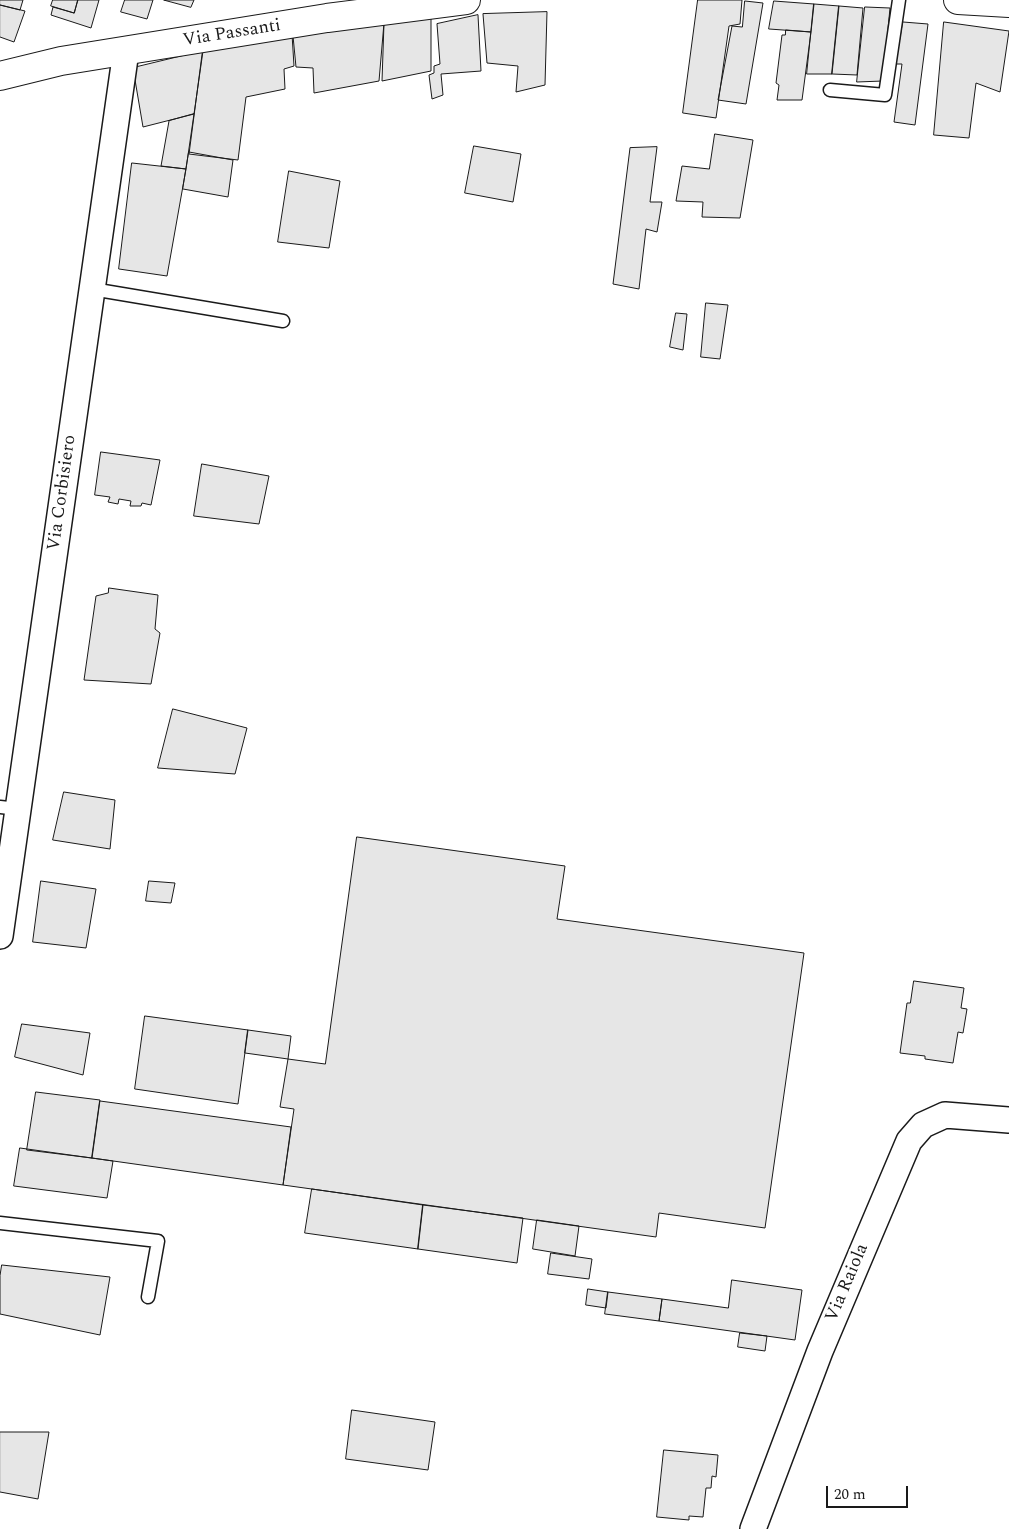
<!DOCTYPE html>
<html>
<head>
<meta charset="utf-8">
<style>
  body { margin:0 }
  #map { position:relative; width:1009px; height:1529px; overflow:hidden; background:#fff; font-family:Spectral,serif }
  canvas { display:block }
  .scale { position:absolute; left:826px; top:1486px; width:82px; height:22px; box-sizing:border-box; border:2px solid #1a1a1a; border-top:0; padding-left:6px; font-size:15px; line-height:18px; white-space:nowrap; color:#1a1a1a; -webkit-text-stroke:4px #fff; paint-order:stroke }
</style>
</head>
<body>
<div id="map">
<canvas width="1009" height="1529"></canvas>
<div class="scale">20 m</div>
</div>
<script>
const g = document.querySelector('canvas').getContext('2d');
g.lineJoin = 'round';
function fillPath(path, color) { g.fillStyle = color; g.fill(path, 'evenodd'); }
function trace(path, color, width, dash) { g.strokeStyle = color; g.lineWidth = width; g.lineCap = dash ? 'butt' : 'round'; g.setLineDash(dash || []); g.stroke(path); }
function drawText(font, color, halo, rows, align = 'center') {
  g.font = font + ' Spectral,serif'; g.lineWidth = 4; g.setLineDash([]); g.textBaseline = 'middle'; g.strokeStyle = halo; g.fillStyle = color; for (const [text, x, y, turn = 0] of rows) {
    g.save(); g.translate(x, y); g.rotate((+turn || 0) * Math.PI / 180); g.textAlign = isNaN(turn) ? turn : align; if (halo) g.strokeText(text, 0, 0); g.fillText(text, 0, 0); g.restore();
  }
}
const building = new Path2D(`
  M0,0H23L20,10L0,5Z
  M53,0H78L74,13L51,6Z
  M78,0H99L91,28L51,15L53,7L74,13Z
  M125,0H153L147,19L121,12Z
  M164,0H194L191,7Z
  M698,0H742L740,24L729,26L716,118L683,113Z
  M745,1L763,3L746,104L718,100L732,26L742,27Z
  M774,1L814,4L811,32L769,29Z
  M814,4L839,6L832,74H807Z
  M0,5L25,11L14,42L0,37Z
  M839,6L863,8L857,75L832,74Z
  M865,7L890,8L883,81L857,82Z
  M547,12L545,85L516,92L518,66L487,63L483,14Z
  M478,15L481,71L441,74L443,95L432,99L429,75L434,73V66L440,64L437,24Z
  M431,16V71L382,81L384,23Z
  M903,22L928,24L915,125L894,122L902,64H896Z
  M944,22L1009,31L1000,92L976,83L969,138L934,135Z
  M384,23L379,81L314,93L313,68L296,67L293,36Z
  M786,30L811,32L802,100H777L779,85L776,83L782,35H785Z
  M292,34L294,66L284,69L285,89L246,97L238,160L189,154L203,47Z
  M203,51L194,114L143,127L133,68Z
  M194,114L186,169L161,166L169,121Z
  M715,134L753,140L740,218L702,217L703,202L676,201L682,166L709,169Z
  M474,146L521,154L513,202L465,193Z
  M657,147L650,202H662L657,232L646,229L639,289L613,284L630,148Z
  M189,152L233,160L228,197L183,189Z
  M132,163L186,169L167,276L119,269Z
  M289,171L340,181L329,248L278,242Z
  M706,303L728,305L720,359L701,357Z
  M676,313L687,314L683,350L670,347Z
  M101,452L160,460L151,505L142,503L141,506H130L131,501L119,499L118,504L108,502L110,497L95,495Z
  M202,464L269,476L259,524L194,516Z
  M109,588L158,595L155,629L160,633L151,684L84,680L96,596L108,593Z
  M173,709L247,728L235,774L158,768Z
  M64,792L115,800L110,849L53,840Z
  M357,837L565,866L557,919L804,953L765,1228L659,1213L656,1237L283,1185L294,1109L280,1107L288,1059L325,1064Z
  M41,881L96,889L86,948L33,942Z
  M149,881L175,883L171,903L146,901Z
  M914,981L964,988L961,1008L967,1009L963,1033L958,1032L953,1063L925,1059V1056L900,1053L907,1003H910Z
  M145,1016L248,1030L238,1104L135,1089Z
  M22,1024L90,1033L83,1075L15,1057Z
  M248,1030L291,1036L288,1059L245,1053Z
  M36,1092L100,1100L92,1158L27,1150Z
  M100,1101L291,1127L283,1185L92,1158Z
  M20,1148L113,1161L107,1198L14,1186Z
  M312,1189L423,1205L418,1249L305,1233Z
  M423,1205L523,1218L517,1263L418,1249Z
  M537,1220L579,1226L575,1256L533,1249Z
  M551,1253L592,1259L589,1279L548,1274Z
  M2,1265L110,1277L100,1335L0,1314V1276Z
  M732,1280L802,1290L795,1340L659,1321L662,1299L728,1308Z
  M588,1289L608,1292L606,1308L586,1305Z
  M608,1292L662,1299L659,1321L605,1314Z
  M740,1333L767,1336L765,1351L738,1347Z
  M352,1410L435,1422L428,1470L346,1459Z
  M0,1432H49L38,1499L0,1492Z
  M664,1450L718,1455L716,1477L712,1476L711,1488H706L703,1517L689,1516V1520L657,1517Z`);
const service = new Path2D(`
  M830,90L885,95L899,0
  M92,289L283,321
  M0,807L18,809
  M0,1223L158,1241L148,1297`);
const minor = new Path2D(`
  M0,936L126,51
  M753,1529L820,1351L909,1141L923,1125L945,1115L1009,1120`);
const tertiary = new Path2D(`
  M958,0L1009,3
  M0,76L61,61L327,18L466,0`);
const streetNames = [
  ["Via Passanti",232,34,-9],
  ["Via Corbisiero",63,493,-82],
  ["Via Raiola",848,1283,-67]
];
fillPath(building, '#e6e6e6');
trace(building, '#1a1a1a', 1);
trace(service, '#1a1a1a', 15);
trace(minor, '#1a1a1a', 28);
trace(tertiary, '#1a1a1a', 30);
trace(service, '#fff', 12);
trace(minor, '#fff', 25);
trace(tertiary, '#fff', 28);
drawText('18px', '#1a1a1a', '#fff', streetNames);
</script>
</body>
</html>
